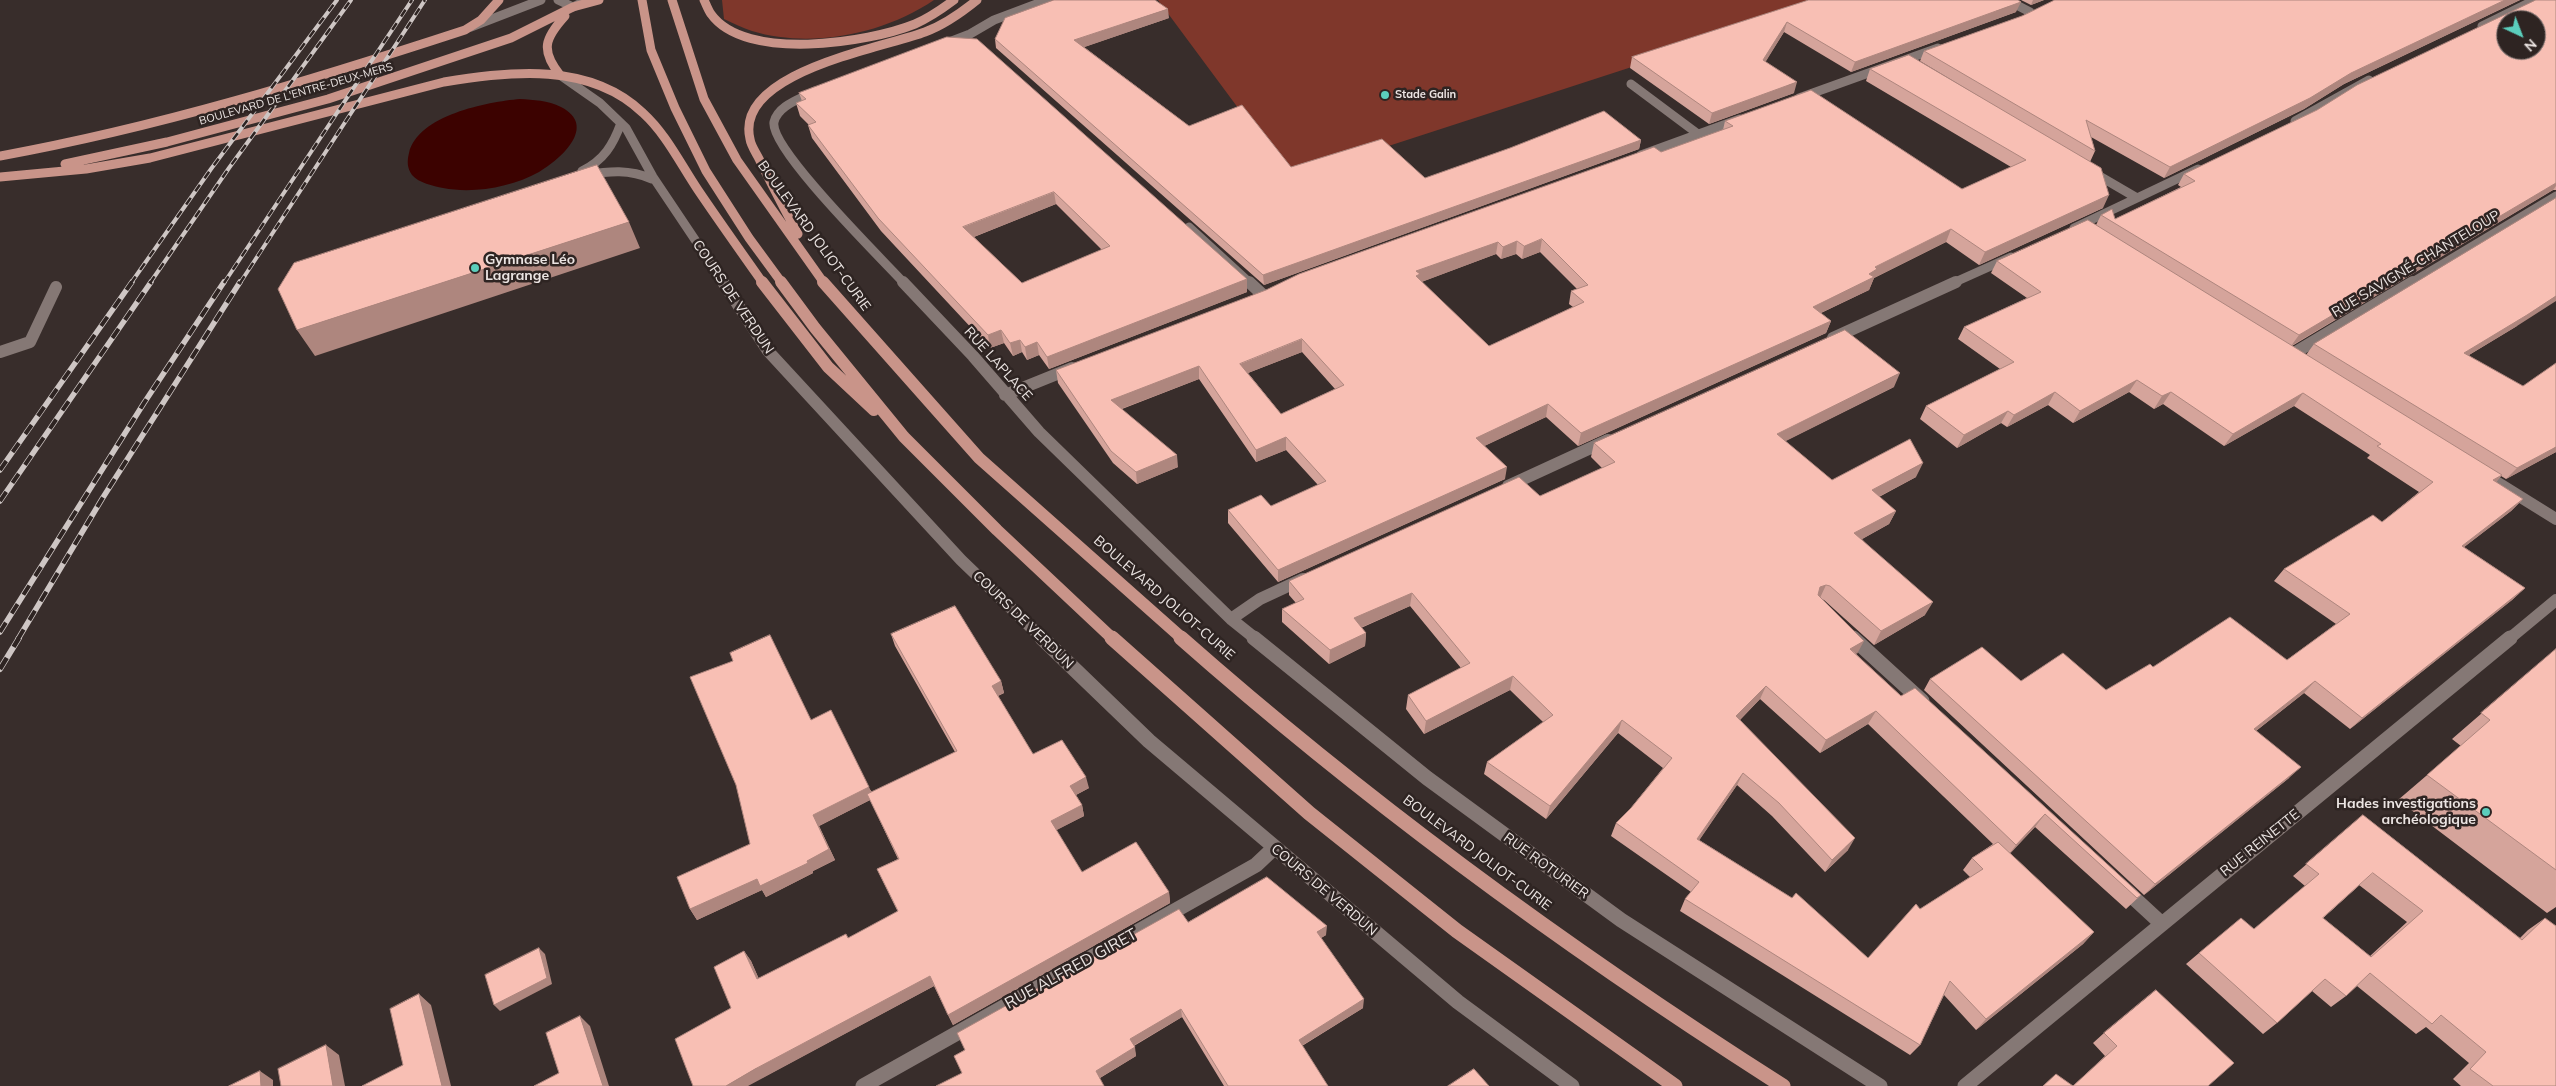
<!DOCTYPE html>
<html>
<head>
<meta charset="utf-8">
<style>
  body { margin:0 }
  #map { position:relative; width:2556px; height:1086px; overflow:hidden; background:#382d2b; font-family:Mulish,sans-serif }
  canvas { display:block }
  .north { position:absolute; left:2496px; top:10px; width:50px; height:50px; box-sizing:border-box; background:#2e2422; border:1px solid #7a716f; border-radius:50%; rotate:137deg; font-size:14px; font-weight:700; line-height:20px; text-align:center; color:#ebe4e2 }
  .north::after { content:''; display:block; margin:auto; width:18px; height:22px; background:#5bcebc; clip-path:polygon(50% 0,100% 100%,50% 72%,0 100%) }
</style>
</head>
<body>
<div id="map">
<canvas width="2556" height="1086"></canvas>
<div class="north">N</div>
</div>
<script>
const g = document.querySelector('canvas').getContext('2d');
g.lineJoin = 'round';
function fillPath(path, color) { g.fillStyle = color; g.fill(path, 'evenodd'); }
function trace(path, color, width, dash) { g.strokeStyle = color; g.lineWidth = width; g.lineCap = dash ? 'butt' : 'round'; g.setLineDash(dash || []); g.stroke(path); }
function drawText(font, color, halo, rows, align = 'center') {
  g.font = font + ' Mulish,sans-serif'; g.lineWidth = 5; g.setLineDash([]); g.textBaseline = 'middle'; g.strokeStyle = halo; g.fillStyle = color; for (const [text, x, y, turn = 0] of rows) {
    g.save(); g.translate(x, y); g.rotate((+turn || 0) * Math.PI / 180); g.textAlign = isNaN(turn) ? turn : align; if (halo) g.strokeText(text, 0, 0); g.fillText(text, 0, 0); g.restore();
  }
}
const green = new Path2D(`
  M722,0H934C884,34 811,49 752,31C743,28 733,23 724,19Z
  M1158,0H1838L1290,178Z`);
const water = new Path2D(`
  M520,99C533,100 548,100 561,107C598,126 561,159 539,172C512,187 474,194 443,188C433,186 419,183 412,175C407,168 407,161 409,153C418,115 487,102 520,99Z`);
const minorFar2 = new Path2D(`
  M2007,0L2030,12
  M2482,26L2535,0
  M944,44L970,34L994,20L1047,0
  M560,75L600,103L626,128L653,177L724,283
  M1631,84L1698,134
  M815,91C801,99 778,105 774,122C769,148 883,260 904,283
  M1799,98L1938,48
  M2295,121L2369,80
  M1641,155L1740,119
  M2089,170L2137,198
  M582,171C604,160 613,145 621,123
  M585,175C610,171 629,169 652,179
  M1189,227L1250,283
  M2074,228L2198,169
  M1953,283L2011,257
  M2411,283L2556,196`);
const minorFar1 = new Path2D(`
  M723,282L768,351L961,560L1043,639
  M903,282L973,356L1039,432L1231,619L1256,639
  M1249,282L1263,295
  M1833,338L1956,282
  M0,352L30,342L56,287
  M2291,355L2413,282
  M1005,395L1072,368
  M2482,473L2556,519
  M1508,486L1608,440
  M1231,619L1260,599L1303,579
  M1850,635L1854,639
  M2509,639L2556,600`);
const minor = new Path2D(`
  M1042,638L1149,741L1458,1002L1572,1086
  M1254,638L1427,778L1621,920L1880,1086
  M1853,638L1922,701
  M2123,888L2162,924
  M863,1086L1256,865L1274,848
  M1965,1086L2510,638`);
const secondary = new Path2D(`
  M558,0L573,7L583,2
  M471,27L541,0`);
const primaryFar2 = new Path2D(`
  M642,0L651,50L675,108L706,171L749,238L782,283
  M672,0L704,99L737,160L824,283
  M704,0C706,4 708,10 711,14C745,62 868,43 915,24C929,18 942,9 954,0
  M560,75C540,50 545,38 565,16
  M0,156C159,127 312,80 465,30L481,20L499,0
  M65,164L167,142L328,99L511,38L573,7L599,0
  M0,177L86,169L150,158L444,82C510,71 590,62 643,113C666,134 680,163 698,190C719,221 741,252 763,283
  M798,234C785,211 773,187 761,163C758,155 751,147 750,139C734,72 883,48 925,32C944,25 961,13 977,0`);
const primaryFar1 = new Path2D(`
  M762,282L828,367L874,410
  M781,282L815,328L904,437L997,530L1113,639
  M823,282L979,458L1183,639`);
const primary = new Path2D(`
  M1112,638L1309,813L1457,931L1675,1086
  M1181,638C1369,804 1572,952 1783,1086`);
const railFar2 = new Path2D(`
  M131,283L211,169L337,0
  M150,283L229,168L351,0
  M224,283L412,0
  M240,283L425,0`);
const railFar1 = new Path2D(`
  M0,470L132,282
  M0,501L151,282
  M0,632L144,403L224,282
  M18,639L102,499L240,282`);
const rail = new Path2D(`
  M0,669L19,638`);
const wall = new Path2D(`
  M1809,0L2016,12L1851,72L1784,32L1765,62L1794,93L1709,124L1630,68L1632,57Z
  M2021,0H2044L2031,5Z
  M2055,0H2520L2344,84L2304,109L2164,178L2091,137L2095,151L2090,162L2103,208L1979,265L1946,242L1874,278L1869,290L1821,313L1831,321L1826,333L1578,446L1546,417L1484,446L1505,479L1278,582L1228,523V510L1271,506L1318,485L1286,450L1256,462L1199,379L1122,409L1178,467L1137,484L1113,463L1058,383L1056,370L1723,130L1725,121L1962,189L2011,167L1866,81L1870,69L1980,97L1920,61L1924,51L2022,16ZM1540,252L1577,289L1571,291L1569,304L1573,307L1489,346L1421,282L1496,254L1501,259L1516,254L1522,259ZM1302,352L1335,389L1281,414L1248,373Z
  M2556,0V190H2553L2292,346L2306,355L2314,344L2517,326L2469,355L2556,452L2506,479L2501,476L2496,482L2523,499L2511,511L2464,547L2525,588L2512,600L2350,729L2304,693L2256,731L2289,778L2144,895L1924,690L1930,679L2021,681L2106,690L2153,667L2287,660L2336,624L2274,581L2284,569L2382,522L2419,492L2367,458L2370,455L2294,406L2224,446L2163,404L2154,409L2129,392L2073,423L2048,405L2007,427L2001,423L1957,448L1920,419L1926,406L2000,369L1958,339L1964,327L2027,298L1991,273L1997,261L2096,225L2101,215L2115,219L2181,187L2178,185L2184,174L2317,110Z
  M1169,18L1084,47L1189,126L1291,167L1425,178L1641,140L1639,149L1264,285L996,48L995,39Z
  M947,37L1247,279V292L1049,369L1039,355L1027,360L1022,352L1013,356L1004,343L990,348L881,231L812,138L808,125H809L800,116L796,103L802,101L799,93ZM1056,204L1102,250L1022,283L974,237Z
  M1894,387L1785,441L1832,480L1916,477L1879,497L1896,511L1889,524L1862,539L1925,615L1874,645L1824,600L1821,599L1857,655L1901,696L1915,688L2141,895L2126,909L2035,827L2010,853L2094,932L2083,944L1976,1030L1944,995L1920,1045L1910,1055L1680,911L1685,899L1691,892L1611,836L1616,823L1631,808L1663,768L1618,733L1546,819L1484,774L1487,762L1543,722L1510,690L1424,734L1406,709L1408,695L1461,668L1410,606L1361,628L1366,633L1365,646L1329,664L1282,622V609L1296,603L1289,595V581L1540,496L1602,468L1591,457L1594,443ZM1760,699L1820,753L1868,724L1993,844L1972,858L1963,870L1970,877L1920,909L1868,958L1792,898L1699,840L1737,785L1772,816L1825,872L1848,850L1740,720Z
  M891,634L1001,681L1004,693L998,696L1033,754L1089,788L1076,795L1082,805L1084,816L1056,830L1082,872L1169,892L1170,903L953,1025L934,986L762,1078L731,1008L744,951L751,961L759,979L848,938L898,912L877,869L898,859L870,800L819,826L835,860L813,871V873L766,897L762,890L697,920L690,909L750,844L811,720L872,792L955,752L895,646Z
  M2556,649V907L2547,913L2398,800L2461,746L2452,739Z
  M2363,815L2520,938L2528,930L2545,918L2556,1086H2461L2453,1079L2469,1063L2426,1027L2416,1034L2357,986L2346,996L2331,1007L2312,991L2277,1023L2263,1034L2186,964L2199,953L2254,929L2305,886L2293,876ZM2359,885L2407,922L2370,956L2323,918Z
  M1188,922L1326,935L1321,938L1363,1008L1302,1046L1328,1086H1224L1182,1017L1134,1046L1136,1056L1100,1078L962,1073L954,1056Z
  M2104,1033L2208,1086H2043H2073L2105,1056L2093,1043Z`);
const shadedWall = new Path2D(`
  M2033,0H2044L2031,5Z
  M2505,0H2520L2344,84L2304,109L2164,178L2170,167L2351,73Z
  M2021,2L2016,12L1851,72L1855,62Z
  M1168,9L1169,18L1076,50L1074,40Z
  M1787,22L1784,32L1760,71L1763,60Z
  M1797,82L1794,93L1709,124L1712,113Z
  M1641,140L1639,149L1264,285L1263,275Z
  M2556,183V186L2553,190L2291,346L2299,335Z
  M1054,192L1056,204L966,240L963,227Z
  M2109,195L2103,208L1979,265L1985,252Z
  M629,222L640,248L315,356L297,330Z
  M1951,229L1946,242L1874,278L1869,290L1808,319L1813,307L1875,267Z
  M1542,239L1540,252L1522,259L1524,246Z
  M1517,241L1516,254L1501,259L1503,247Z
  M1498,242L1496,254L1419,283L1414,289L1416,271Z
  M1247,279V292L1049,369L1047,357Z
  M2556,296V301L2517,326L2454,364L2464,353Z
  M1831,321L1826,333L1578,446L1581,433Z
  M1001,330L1004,343L990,348L988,335Z
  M1302,339V352L1240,376V364Z
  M1020,340L1022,352L1013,356L1010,343Z
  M1037,342L1039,355L1027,360L1025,347Z
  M1199,366V379L1113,412L1111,400Z
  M1900,373L1894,387L1772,448L1777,434Z
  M2137,380L2129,392L2073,423L2080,411Z
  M2055,392L2048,405L2007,427L2014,415Z
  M2171,392L2163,404L2154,409L2162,396Z
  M2303,393L2294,406L2224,446L2233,434Z
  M1548,404L1546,417L1474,451L1476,438Z
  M2008,411L2001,423L1957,448L1964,435Z
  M1286,437V450L1256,462V450Z
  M2556,447V452L2506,479L2517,468Z
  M1177,455L1178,467L1137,484L1136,472Z
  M1923,463L1916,477L1865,504L1872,490Z
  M1507,467L1505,479L1278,582V570Z
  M2502,475L2491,488L2493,480Z
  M2523,499L2511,511L2450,558L2462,546Z
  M1896,511L1889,524L1848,547L1854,533Z
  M1826,585L1820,598L1814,600L1820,587Z
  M2525,588L2512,600L2350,729L2362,718Z
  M1412,593L1410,606L1353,631L1354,618Z
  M1933,602L1925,615L1874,645L1881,631Z
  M1366,633L1365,646L1329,664L1330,650Z
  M1864,641L1857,654L1850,649Z
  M1513,676L1510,690L1424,734L1426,721Z
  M1001,681L1004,693L995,697L992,686Z
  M2315,681L2304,693L2243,741L2254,729Z
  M1766,686L1760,699L1731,729L1736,716Z
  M1876,711L1868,724L1820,753L1826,740Z
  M1622,720L1618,733L1546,819L1550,806Z
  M2301,767L2289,778L2144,895L2155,884Z
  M1743,773L1737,785L1692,851L1697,839Z
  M1086,777L1089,788L1072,797L1070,786Z
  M869,787L874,798L867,794L870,800L819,826L835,860L813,871V873L766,897L762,890L697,920L690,909L757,879L807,861L813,815Z
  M1082,805L1084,816L1053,832L1051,821Z
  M2045,814L2035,827L2007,857L2016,845Z
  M1855,838L1848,850L1825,872L1832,860Z
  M1169,892L1170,903L953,1025L948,1015Z
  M1327,926L1326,935L1316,941L1317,932Z
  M2094,932L2083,944L1976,1030L1986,1019Z
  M539,948L545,954L552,984L500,1011L494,1005Z
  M744,951L751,961L763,989L757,979Z
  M930,976L934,986L748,1086H726L755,1069Z
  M419,994L431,1005L451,1086H442Z
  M1364,999L1363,1008L1298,1048L1299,1040Z
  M1181,1009L1182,1017L1131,1047L1130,1039Z
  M580,1016L590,1026L609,1086H603Z
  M326,1045L339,1055L345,1086H333Z
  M1135,1047L1136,1056L1098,1079L1096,1071Z
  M260,1071L273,1080V1086H261Z`);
const building = new Path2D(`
  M1054,0H1155L1168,9L1074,40L1189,126L1242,105L1291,167L1382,139L1425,178L1510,148L1604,111L1641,140L1263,275L995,39L1005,18Z
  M1809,0H2018L2021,2L1855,62L1787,22L1763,60L1797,82L1712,113L1632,57Z
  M2055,0H2505L2351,73L2310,98L2170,167L2086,120L2095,151L1924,51L2022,16Z
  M2536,0H2556V183L2299,335L2101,215L2112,209L2115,219L2195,181L2184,174L2317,110L2357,85ZM2506,20H2536V50H2506Z
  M947,37L977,39L1247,279L1047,357L1037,342L1025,347L1020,340L1010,343L1001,330L988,335L878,218L808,125L816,122L796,103L806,99L799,93ZM1054,192L1110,246L1022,283L963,227Z
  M1909,55L2101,168L2109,195L1985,252L1951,229L1875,267L1877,269L1869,274L1874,277L1813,307L1831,321L1581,433L1548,404L1476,438L1507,467L1278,570L1228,510L1261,495L1271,506L1326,481L1286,437L1256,450L1199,366L1111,400L1177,455L1136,472L1111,451L1056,370L1266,290L1299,274L1654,147L1661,152L1733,126L1725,121L1811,90L1962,189L2026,160L1870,69ZM1542,239L1588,285L1571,291L1584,302L1489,346L1416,276L1420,274L1416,271L1498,242L1503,247L1517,241L1524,246ZM1302,339L1344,385L1281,414L1240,364Z
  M597,165L629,222L297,330L278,289L294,263Z
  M2556,198V296L2527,315L2464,353L2523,386L2556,363V447L2517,468L2314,344Z
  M2088,220L2502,475L2493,480L2523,499L2462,546L2525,588L2362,718L2315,681L2254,729L2301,767L2155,884L1930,679L1982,647L2021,681L2063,653L2106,690L2150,664L2153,667L2230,617L2287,660L2350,614L2284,569L2373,515L2382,522L2433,482L2377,446L2381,444L2303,393L2233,434L2171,392L2162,396L2137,380L2080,411L2055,392L2014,415L2008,411L1964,435L1926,406L2014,362L1964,327L2041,292L1997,261Z
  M1845,330L1900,373L1777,434L1832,480L1910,439L1923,463L1872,490L1896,511L1854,533L1933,602L1881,631L1830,586L1826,585L1820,587L1818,595L1864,641L1850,649L1901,696L1915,688L2141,895L2137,898L2045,814L2016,845L1876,711L1826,740L1766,686L1736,716L1855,838L1832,860L1779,803L1743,773L1697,839L1792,898L1796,893L1868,958L1916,904L1920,909L1983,869L1972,858L1998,842L2094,932L1986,1019L1950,981L1920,1045L1685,899L1699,882L1616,823L1631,808L1672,758L1622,720L1550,806L1487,762L1553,715L1513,676L1426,721L1408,695L1470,663L1412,593L1354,618L1366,633L1330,650L1282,609L1304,599L1289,581L1519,477L1540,496L1615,462L1594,443Z
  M955,606L1001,681L992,686L1033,754L1062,740L1086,777L1070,786L1082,805L1051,821L1082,872L1136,842L1169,892L948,1015L930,976L755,1069L726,1086H693L675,1039L731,1008L714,967L744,951L757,979L846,934L848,938L898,911L877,869L899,859L867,794L957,751L891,634Z
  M770,635L811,720L831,710L869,787L813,815L829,849L807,861L808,863L760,886L757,879L690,909L677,877L750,844L736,785L690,677L733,661L730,653Z
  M2556,649V870L2427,775L2490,720L2481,713Z
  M2363,815L2522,940L2545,918L2556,926V1086H2493L2470,1069L2486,1052L2441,1015L2432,1024L2370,973L2346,996L2325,979L2277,1023L2199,953L2241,918L2254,929L2319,874L2306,864ZM2373,873L2423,911L2371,957L2323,918Z
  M1267,877L1327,926L1317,932L1364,999L1299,1040L1328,1086H1228L1181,1009L1130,1039L1135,1047L1096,1071L1104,1086H936L962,1073L954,1056L965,1050L957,1033L1179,909L1188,922Z
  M539,948L547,978L494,1005L485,975Z
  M2156,990L2234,1063L2208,1086H2043L2056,1074L2073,1086L2117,1046L2104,1033Z
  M419,994L442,1086H362L403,1065L390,1009Z
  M580,1016L603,1086H534L559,1073L546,1033Z
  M326,1045L333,1086H281L278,1069Z
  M1474,1069L1489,1086H1448Z
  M260,1071L261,1086H229Z`);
const markers = [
  [1385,95,5,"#5bcebc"],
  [475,268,5,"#5bcebc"],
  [2486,812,5,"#5bcebc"]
];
const farStreetnames = [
  ["BOULEVARD DE L'ENTRE-DEUX-MERS",296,94,-16]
];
const farPoinames = [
  ["Stade Galin",1395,95]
];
const streetNames = [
  ["BOULEVARD JOLIOT-CURIE",814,236,54],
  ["RUE SAVIGNÉ-CHANTELOUP",2416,264,-31],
  ["COURS DE VERDUN",733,297,56],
  ["RUE LAPLACE",998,364,48],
  ["BOULEVARD JOLIOT-CURIE",1164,598,41],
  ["COURS DE VERDUN",1023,620,44],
  ["RUE REINETTE",2260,843,-39],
  ["BOULEVARD JOLIOT-CURIE",1477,853,37],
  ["RUE ROTURIER",1546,866,36],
  ["COURS DE VERDUN",1324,890,40]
];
const poiNames = [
  ["Gymnase Léo",485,260],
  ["Lagrange",485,276],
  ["Hades investigations",2476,804,"right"],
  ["archéologique",2476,820,"right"]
];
const nearStreetnames = [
  ["RUE ALFRED GIRET",1071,969,-29]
];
fillPath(green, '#7f372b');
fillPath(water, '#3c0200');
trace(minorFar2, '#857875', 9);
trace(minorFar1, '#857875', 12);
trace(minor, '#857875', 15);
trace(secondary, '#857875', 9);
trace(primaryFar2, '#c99489', 9);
trace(primaryFar1, '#c99489', 12);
trace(primary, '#c99489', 15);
trace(railFar2, '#cec6c4', 4);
trace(railFar1, '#cec6c4', 5.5);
trace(rail, '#cec6c4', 6);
trace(railFar2, '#2e2422', 2.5, [8]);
trace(railFar1, '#2e2422', 4, [11]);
trace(rail, '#2e2422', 4.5, [13]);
fillPath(wall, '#d5a49b');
fillPath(shadedWall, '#ae867e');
fillPath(building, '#f8bfb4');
trace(building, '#ae867e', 1);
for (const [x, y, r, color] of markers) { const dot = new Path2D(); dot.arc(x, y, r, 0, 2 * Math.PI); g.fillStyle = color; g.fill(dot); trace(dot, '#2e2422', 2); }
drawText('11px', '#ebe4e2', '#2e2422', farStreetnames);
drawText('bold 11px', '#ebe4e2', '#2e2422', farPoinames, 'left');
drawText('14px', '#ebe4e2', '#2e2422', streetNames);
drawText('bold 14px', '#ebe4e2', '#2e2422', poiNames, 'left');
drawText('16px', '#ebe4e2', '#2e2422', nearStreetnames);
</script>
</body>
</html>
